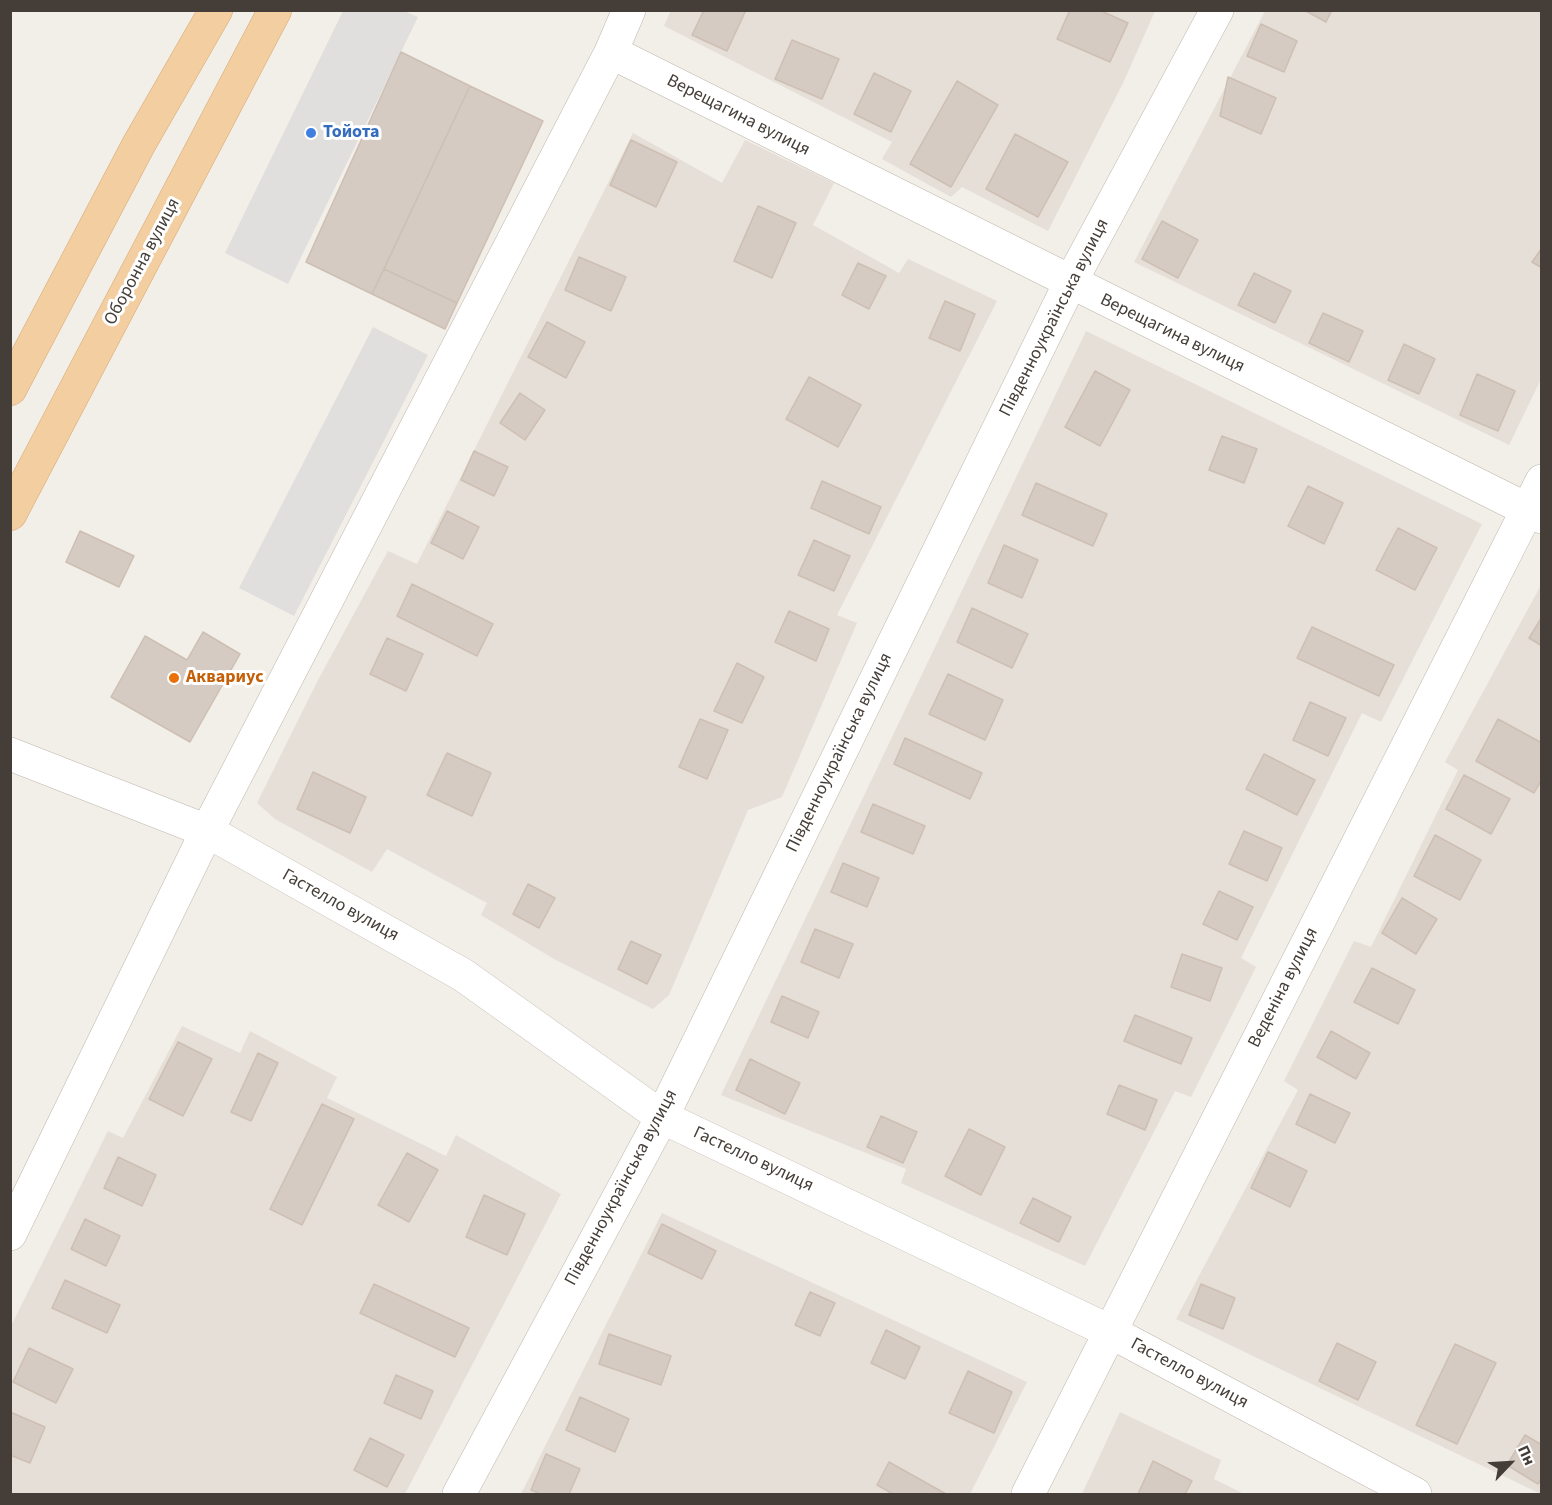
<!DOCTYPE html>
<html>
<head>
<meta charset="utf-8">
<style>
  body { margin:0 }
  #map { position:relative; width:1552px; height:1505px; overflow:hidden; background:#f2eee8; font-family:"Source Sans 3",sans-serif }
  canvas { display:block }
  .frame { position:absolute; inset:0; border:12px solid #453e38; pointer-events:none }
  .north { position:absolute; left:1480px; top:1433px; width:60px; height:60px; -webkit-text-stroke:4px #fff; paint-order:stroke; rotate:65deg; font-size:16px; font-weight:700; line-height:24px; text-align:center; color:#453e38 }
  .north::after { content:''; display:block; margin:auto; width:21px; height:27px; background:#453e38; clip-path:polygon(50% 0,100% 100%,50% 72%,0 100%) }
</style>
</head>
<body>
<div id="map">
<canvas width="1552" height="1505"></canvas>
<div class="frame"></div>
<div class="north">Пн</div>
</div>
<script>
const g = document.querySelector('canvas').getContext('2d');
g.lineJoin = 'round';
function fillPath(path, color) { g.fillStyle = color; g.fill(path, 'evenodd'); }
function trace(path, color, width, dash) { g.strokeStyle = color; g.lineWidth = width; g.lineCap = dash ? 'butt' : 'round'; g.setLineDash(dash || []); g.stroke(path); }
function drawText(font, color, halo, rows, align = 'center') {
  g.font = font + ' "Source Sans 3",sans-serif'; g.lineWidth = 6; g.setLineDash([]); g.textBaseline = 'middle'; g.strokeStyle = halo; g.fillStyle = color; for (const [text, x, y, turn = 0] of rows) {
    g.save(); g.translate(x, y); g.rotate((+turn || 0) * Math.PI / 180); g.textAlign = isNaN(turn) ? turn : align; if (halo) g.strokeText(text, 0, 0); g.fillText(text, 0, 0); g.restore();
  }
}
const residential = new Path2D(`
  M671,10L1155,11L1124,81L1048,231L962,187L951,197L882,159L892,142L664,26Z
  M1265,11H1541V379L1509,445L1134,262Z
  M633,133L722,183L745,140L834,183L813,225L899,273L908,259L997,301L837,615L857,623L782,797L748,810L669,995L653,1009L554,959L481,915L487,903L387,849L372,872L275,819L257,803L317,682L388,551L417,564Z
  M1086,331L1482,524L1381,722L1362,713L1241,958L1256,967L1191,1097L1175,1091L1085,1266L901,1183L906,1169L721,1095Z
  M1541,585V1494L1176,1319L1298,1090L1284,1081L1354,941L1371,947L1458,770L1445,762Z
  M182,1026L240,1053L250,1031L337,1077L327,1098L446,1156L456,1135L561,1194L405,1494H11L10,1328L108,1131L123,1138Z
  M662,1213L1027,1382L970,1494H521Z
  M1120,1412L1221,1460L1214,1479L1244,1494H1082Z`);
const parking = new Path2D(`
  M343,11H404L418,17L288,284L225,253Z
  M373,327L428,355L294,616L239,588Z`);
const building = new Path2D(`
  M704,10H746L727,51L692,35Z
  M1070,10H1099L1128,23L1110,62L1057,39Z
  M1304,10H1332L1326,22Z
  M1261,24L1297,41L1284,72L1247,56Z
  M792,40L839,59L822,99L775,79Z
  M401,52L470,86L372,294L306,262Z
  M874,73L911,91L891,132L854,114Z
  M1228,77L1276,98L1261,134L1220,116Z
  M957,81L998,105L951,187L910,164Z
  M470,86L543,121L457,303L384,269Z
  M1015,134L1068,162L1038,217L986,189Z
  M631,140L677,162L656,207L610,185Z
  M758,206L796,223L772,278L734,261Z
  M1162,221L1198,240L1178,278L1142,259Z
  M1542,248V268L1532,262Z
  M579,257L626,277L611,311L565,290Z
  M858,263L886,276L869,309L842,295Z
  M384,269L457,303L445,329L372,294Z
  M1254,273L1291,291L1275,323L1238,305Z
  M945,301L975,314L960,351L929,338Z
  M1323,313L1363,331L1349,362L1309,343Z
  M547,322L585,342L566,378L528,357Z
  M1404,344L1435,359L1419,394L1388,380Z
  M1095,371L1130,390L1100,446L1065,427Z
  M1477,374L1515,391L1498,431L1460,415Z
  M809,377L861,405L838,447L786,419Z
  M520,393L545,410L525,440L500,423Z
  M1222,436L1257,449L1244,483L1209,470Z
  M474,451L508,467L494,496L461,480Z
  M822,481L881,507L869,534L811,508Z
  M1036,483L1107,514L1093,546L1022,515Z
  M1308,486L1343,503L1324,544L1288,526Z
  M447,511L479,527L463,559L431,543Z
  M1398,528L1437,548L1415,590L1376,570Z
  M80,531L134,556L119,587L66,562Z
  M814,540L850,556L834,591L798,575Z
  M1004,545L1038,560L1022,598L988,583Z
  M412,584L493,624L477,656L397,616Z
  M972,608L1028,634L1012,668L957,642Z
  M789,611L829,629L816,661L775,642Z
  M1542,617V646L1529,638Z
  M1312,627L1394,665L1379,696L1297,658Z
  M203,632L240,654L190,742L111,697L145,636L187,660Z
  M387,638L423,654L406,691L370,674Z
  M737,663L764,677L742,723L714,711Z
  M948,674L1003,700L985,740L929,714Z
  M1310,702L1346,718L1328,756L1293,740Z
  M700,719L728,730L707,779L679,767Z
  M1498,719L1542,743V779L1534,793L1476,761Z
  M905,738L982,773L970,799L894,764Z
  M447,753L491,773L472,816L427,795Z
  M1264,754L1315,780L1297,815L1246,789Z
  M313,772L366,797L350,833L297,809Z
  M1464,775L1510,799L1491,834L1446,809Z
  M873,804L925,826L913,854L861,832Z
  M1244,831L1282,848L1267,881L1229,864Z
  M1435,835L1481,860L1460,900L1414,876Z
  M843,863L879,878L867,907L831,892Z
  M528,884L555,898L539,928L513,914Z
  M1219,891L1253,907L1237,940L1203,924Z
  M1402,898L1437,919L1416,954L1382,933Z
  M815,929L853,944L839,978L801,962Z
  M631,941L661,955L647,984L618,969Z
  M1182,954L1222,968L1210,1001L1171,987Z
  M1372,968L1415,990L1398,1024L1354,1002Z
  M782,996L819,1012L808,1038L771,1022Z
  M1135,1015L1192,1038L1181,1064L1124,1041Z
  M1331,1031L1370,1053L1356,1079L1317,1057Z
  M178,1042L212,1059L183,1116L149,1099Z
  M258,1053L278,1063L251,1121L231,1112Z
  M750,1059L800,1083L785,1114L736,1090Z
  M1119,1085L1157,1100L1145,1130L1107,1114Z
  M1310,1094L1350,1113L1335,1143L1296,1124Z
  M322,1104L354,1119L302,1225L270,1209Z
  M881,1116L917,1132L903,1163L867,1147Z
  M969,1129L1005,1147L981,1195L945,1176Z
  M1268,1152L1307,1171L1290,1207L1251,1188Z
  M407,1153L438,1170L409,1222L378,1205Z
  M118,1157L156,1175L142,1206L104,1188Z
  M484,1195L525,1214L507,1255L466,1237Z
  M1033,1198L1071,1217L1059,1242L1020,1223Z
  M85,1219L120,1236L106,1266L71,1249Z
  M662,1224L716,1251L702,1279L648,1253Z
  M65,1280L120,1305L107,1333L52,1308Z
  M374,1284L469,1328L455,1357L360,1313Z
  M1201,1284L1235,1298L1223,1329L1189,1315Z
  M810,1292L835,1303L820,1336L795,1325Z
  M886,1330L920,1347L905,1379L871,1363Z
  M609,1334L671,1356L661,1385L599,1364Z
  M1337,1343L1376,1362L1358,1400L1319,1381Z
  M1455,1344L1496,1363L1457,1444L1416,1425Z
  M29,1348L73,1369L56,1403L13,1382Z
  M968,1371L1012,1392L994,1433L949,1413Z
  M396,1375L433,1391L421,1419L384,1403Z
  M580,1397L629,1419L615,1452L566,1430Z
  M10,1412L45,1427L30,1463L10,1455Z
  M1525,1435L1542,1445V1478L1538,1484L1507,1465Z
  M370,1438L404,1455L387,1487L354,1470Z
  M546,1454L580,1469L569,1494H541L531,1490Z
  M1153,1461L1192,1481L1185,1494H1138Z
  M889,1462L946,1494H893L877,1485Z`);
const minor = new Path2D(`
  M611,52L1542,517
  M10,754L207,831L463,975L662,1117L1109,1331L1415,1494
  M10,1234L207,831L611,52L629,10
  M459,1494L662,1117L1070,283L1217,10
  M1028,1494L1542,481`);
const major = new Path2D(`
  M10,389L139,144L216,10
  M10,514L275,10`);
const markers = [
  [311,133,6,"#3f7fe0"],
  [174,678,6,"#e8710a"]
];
const streetNames = [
  ["Верещагина вулиця",738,116,27],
  ["Оборонна вулиця",143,262,-62],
  ["Південноукраїнська вулиця",1055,318,-63],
  ["Верещагина вулиця",1172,334,26],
  ["Південноукраїнська вулиця",840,753,-64],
  ["Гастелло вулиця",340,906,29],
  ["Веденіна вулиця",1284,988,-63],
  ["Гастелло вулиця",753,1160,25],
  ["Південноукраїнська вулиця",622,1188,-62],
  ["Гастелло вулиця",1189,1374,28]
];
const shopNames = [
  ["Тойота",323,133]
];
const foodNames = [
  ["Аквариус",186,678]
];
fillPath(residential, '#e6dfd7');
fillPath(parking, '#e1dfdd');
fillPath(building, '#d6cbc2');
trace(building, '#cdbfb3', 1.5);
trace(minor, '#c0b7af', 34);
trace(major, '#d7a872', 34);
trace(minor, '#fff', 33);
trace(major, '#f3cea0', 33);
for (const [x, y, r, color] of markers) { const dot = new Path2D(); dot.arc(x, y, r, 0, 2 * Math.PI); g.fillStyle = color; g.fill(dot); trace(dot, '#fff', 2); }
drawText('18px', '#453e38', '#fff', streetNames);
drawText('bold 18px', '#366cbe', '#fff', shopNames, 'left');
drawText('bold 18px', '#c56008', '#fff', foodNames, 'left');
</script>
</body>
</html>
